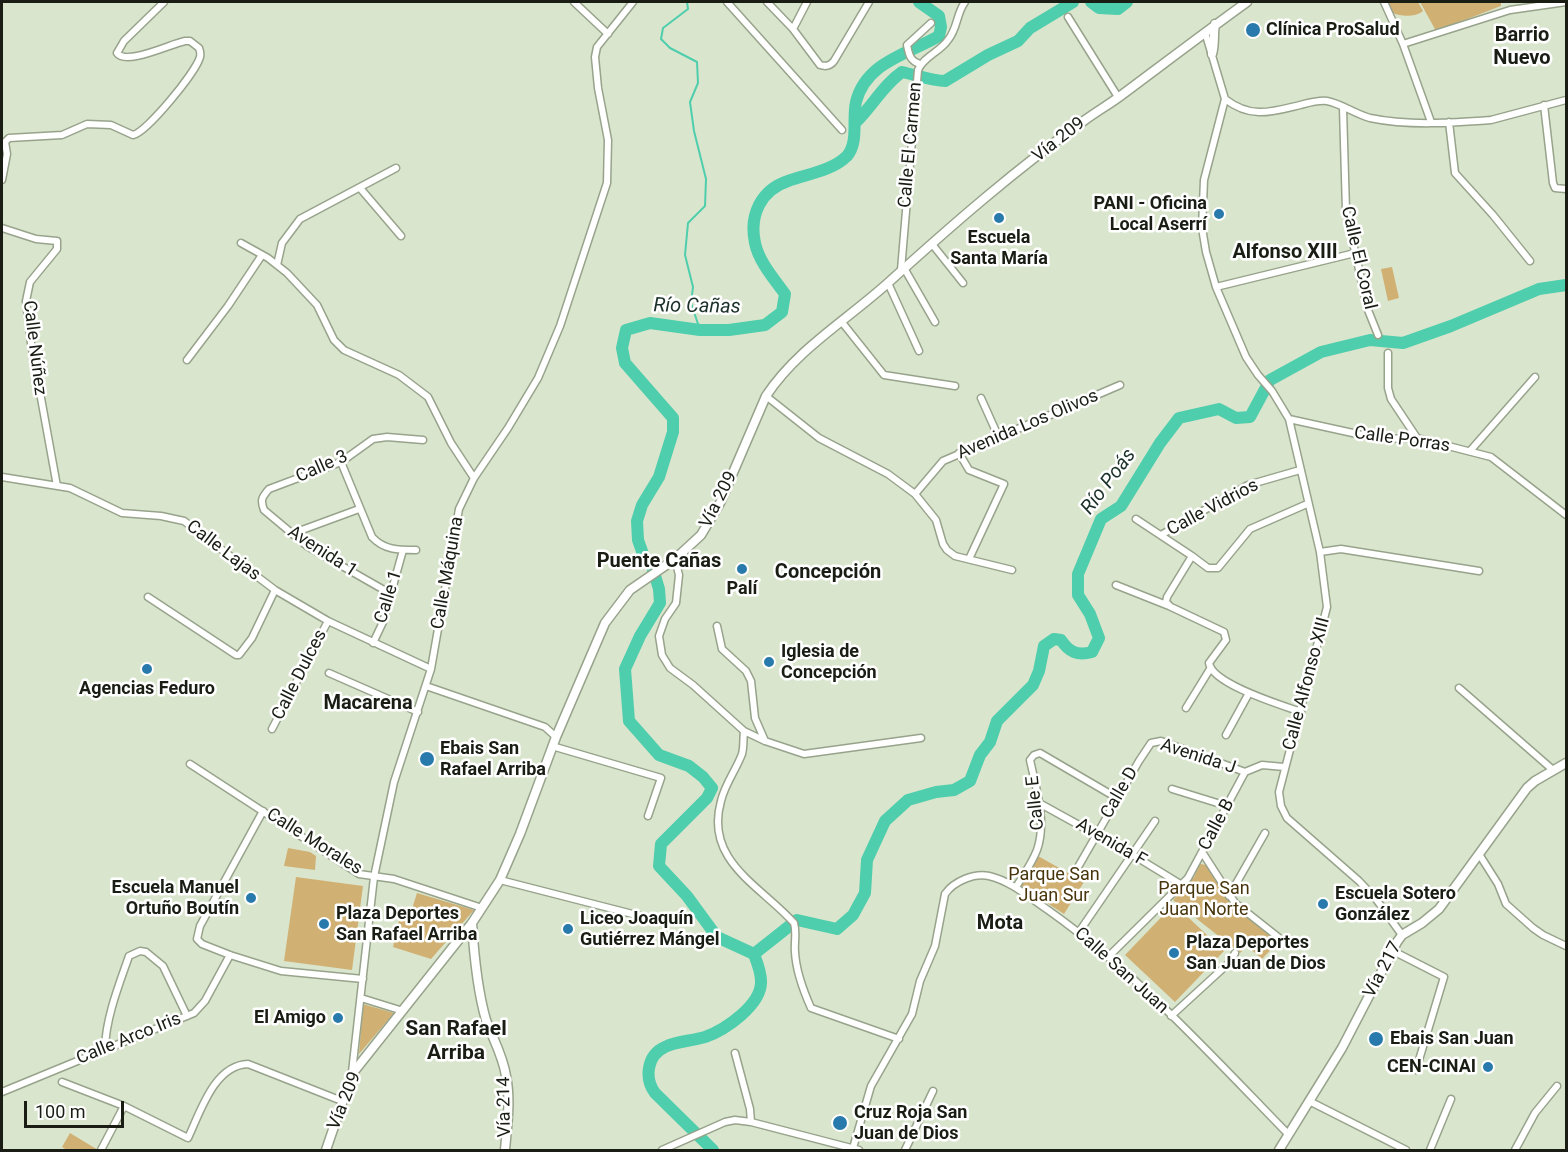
<!DOCTYPE html>
<html>
<head>
<meta charset="utf-8">
<style>
  body { margin:0 }
  #map { position:relative; width:1568px; height:1152px; overflow:hidden; background:#dae5cd; font-family:Roboto,sans-serif }
  canvas { display:block }
  .frame { position:absolute; inset:0; border:3px solid #191d14; pointer-events:none }
  .scale { position:absolute; left:24px; top:1101px; width:100px; height:27px; box-sizing:border-box; border:3px solid #191d14; border-top:0; padding-left:8px; font-size:18px; line-height:21px; white-space:nowrap; color:#191d14; -webkit-text-stroke:4px #fff; paint-order:stroke }
</style>
</head>
<body>
<div id="map">
<canvas width="1568" height="1152"></canvas>
<div class="frame"></div>
<div class="scale">100 m</div>
</div>
<script>
const g = document.querySelector('canvas').getContext('2d');
g.lineJoin = 'round';
function fillPath(path, color) { g.fillStyle = color; g.fill(path, 'evenodd'); }
function trace(path, color, width, dash) { g.strokeStyle = color; g.lineWidth = width; g.lineCap = dash ? 'butt' : 'round'; g.setLineDash(dash || []); g.stroke(path); }
function drawText(font, color, halo, rows, align = 'center') {
  g.font = font + ' Roboto,sans-serif'; g.lineWidth = 5; g.setLineDash([]); g.textBaseline = 'middle'; g.strokeStyle = halo; g.fillStyle = color; for (const [text, x, y, turn = 0] of rows) {
    g.save(); g.translate(x, y); g.rotate((+turn || 0) * Math.PI / 180); g.textAlign = isNaN(turn) ? turn : align; if (halo) g.strokeText(text, 0, 0); g.fillText(text, 0, 0); g.restore();
  }
}
const green = new Path2D(`
  M1388,2H1418L1423,11C1416,17 1401,17 1393,13Z
  M1420,2H1501V6L1436,31Z
  M1392,267L1399,298L1388,301L1381,269Z
  M288,848L310,852L316,856L315,870L284,866Z
  M1038,856L1084,882L1064,914L1021,886Z
  M1200,864L1207,865L1229,900L1279,941L1262,959L1247,946L1240,953L1173,900L1194,877Z
  M296,877L363,886L352,970L284,961Z
  M417,893L474,910L431,959L393,947L402,907L412,909Z
  M1174,904L1224,951L1175,1002L1125,955Z
  M363,1004L394,1013L359,1054Z
  M70,1133L98,1150H67L62,1147Z`);
const stream = new Path2D(`
  M687,2L688,9L663,28L661,39L670,48L697,62L698,83L690,102L694,131L706,179L705,206L688,223L685,255L693,287L691,303L700,330`);
const river = new Path2D(`
  M1091,2L1099,8L1118,9L1127,2
  M855,123C872,107 883,85 902,72C916,75 933,81 945,81L988,55L1018,41L1030,28L1073,2
  M754,954L717,937L687,896L659,866L661,844L707,798L712,788L703,777L689,766L659,755L629,721L625,669L640,636L660,603L659,589L652,566L643,554L638,540L637,521L642,505L659,477L673,432V418L625,363L622,348L626,330L650,323L700,330H729L765,325L782,312L785,294C774,279 759,262 755,243C749,215 761,190 788,181C807,174 832,171 847,156C859,142 852,119 856,102C866,62 908,54 939,36L941,27L939,16L919,2
  M754,954L797,920L837,929L853,915L865,893L867,860L885,821L908,800L936,792L954,790L970,781L980,755L990,742L997,721L1033,685L1039,671L1044,646L1054,639L1061,640C1069,652 1077,656 1092,652L1099,638L1090,614L1078,595V574L1101,519L1121,506L1160,443L1179,418L1219,409L1236,418L1250,417L1270,380L1321,352L1370,340L1403,343L1451,326L1539,289L1566,285
  M713,1150L655,1093C644,1078 647,1055 665,1047C677,1041 692,1041 705,1037C725,1030 762,1005 761,981C761,972 757,962 754,954`);
const minor = new Path2D(`
  M574,2L608,34
  M727,2L842,130
  M767,2L793,29L820,65C826,67 831,65 834,61L869,2
  M1384,2L1403,44L1431,122
  M1068,17L1118,97
  M793,29L807,2
  M1205,32L1225,99C1251,119 1271,112 1300,105C1308,103 1318,100 1327,101C1342,104 1355,114 1370,118C1408,126 1452,123 1491,120L1566,100
  M1403,44L1510,10L1566,2
  M920,64C910,61 909,55 907,45L931,23
  M1225,99L1204,180L1202,228L1206,252L1216,287L1246,357L1258,375L1272,391L1289,419L1320,552L1327,607L1279,792L1281,806L1287,818L1359,881L1376,899L1402,935
  M1544,105L1553,183L1555,188L1566,189
  M1343,108L1346,211L1368,310L1378,335
  M1449,122L1455,173L1493,215L1530,261
  M2,180L7,154L5,142L9,138L62,135L87,124L111,125L133,135C147,132 196,72 200,57C201,53 200,51 199,48L190,41H185C170,44 126,66 117,53L124,41L164,2
  M360,188L401,236
  M2,228L36,239L57,241V249L30,282L26,301L31,343L57,486
  M241,243L268,258L287,273L317,305L334,340L344,350L399,375L428,397L451,443L474,478
  M932,244L963,283
  M277,265L282,243L300,219L396,168
  M904,268L935,322
  M901,270L918,70C924,56 940,52 948,40C958,28 956,14 965,2
  M888,283L919,351
  M1216,287L1355,253
  M841,321L884,375L955,386
  M1388,353V388L1391,399L1417,438
  M187,360L228,306L262,255
  M766,396L819,438L888,474L915,494L936,520L943,544L947,550L955,556L1012,570
  M981,398L999,438
  M1289,419L1380,439L1417,438L1491,457L1566,515
  M1470,451L1535,377
  M959,453L969,470L1004,484L969,559
  M341,462L372,537C384,550 398,550 416,550
  M2,477L70,488L122,513L161,516L184,521L275,590L328,621L431,669
  M915,494L943,461L1120,385
  M1136,519L1192,556L1167,597L1166,602L1169,605
  M291,534L359,509
  M1161,535L1248,485L1300,470
  M1320,552L1341,549L1479,571
  M1192,556L1208,568H1218L1250,529L1307,504
  M675,559L679,575L676,603L665,619L659,636L662,655L670,668L693,685L744,731L765,741L804,754L921,738
  M1116,585L1169,606L1224,632L1226,640L1209,663C1212,684 1281,705 1301,712
  M391,594L307,546L264,510C260,500 262,497 269,489L341,462L373,439L387,437L423,440
  M148,597L236,655H239L252,638L275,590
  M717,626L722,649L746,671L751,681L755,718L765,741
  M373,643L383,622L403,550
  M329,673L418,712
  M426,686L545,727L556,737
  M1459,688L1553,770
  M1186,708L1210,669
  M272,729L328,621
  M744,731C743,739 744,747 742,754C736,770 725,784 721,801C704,861 761,886 794,923C797,933 794,942 795,952C796,972 803,990 811,1008L899,1039
  M1226,735L1249,693
  M552,746L661,778L648,816
  M190,764L359,874L394,879L482,908
  M1172,789L1227,806
  M1039,803L1133,855L1182,885
  M263,811L200,926L197,939L202,944L230,955L281,971L363,979
  M1202,852L1235,903L1278,937
  M1479,854L1498,884L1506,904L1533,928L1543,935L1566,946
  M1074,874L1139,761L1151,743L1161,741L1245,772
  M500,880L652,919
  M1016,887C1023,876 1032,863 1037,850C1047,822 1036,788 1030,760L1034,755L1040,753L1117,798
  M1229,896L1265,833
  M1079,932L1155,821
  M1393,951L1444,977L1416,1070
  M1108,957L1188,878L1245,772L1262,765L1284,767
  M361,998L403,1011
  M1171,1016L1230,962L1235,953
  M105,1048C106,1017 119,985 129,956L140,951L146,952L163,966L187,1016
  M735,1053L750,1109L751,1122
  M352,1072L374,877L394,782L431,669L459,509L474,478L508,428L538,378L560,326L607,183L608,140L598,88L595,57L597,47L633,2
  M62,1082L124,1106L188,1138C200,1113 214,1065 248,1064L342,1101
  M2,1092L194,1013L205,1001L230,955
  M1309,1101L1406,1150
  M853,1148L871,1086L912,1014L920,981L935,946L945,894C954,881 974,873 989,876C1011,881 1030,898 1048,910C1137,973 1212,1056 1288,1134
  M101,1150L124,1106
  M662,1150L725,1122L735,1120L751,1122L859,1150
  M905,1150L933,1091
  M1430,1150L1451,1099
  M1515,1150L1535,1113L1557,1086`);
const secondary = new Path2D(`
  M1212,54C1215,45 1213,35 1215,24
  M472,923C474,955 477,989 486,1020C493,1039 503,1056 506,1076C511,1100 507,1126 505,1150
  M326,1150L352,1074L472,923L500,880L520,834L556,737L605,623L630,590L675,559L701,535L720,503L766,396C797,349 847,320 889,282C951,226 1016,169 1085,120C1096,112 1108,105 1119,97C1162,65 1204,33 1247,2
  M1279,1150L1342,1048L1397,942L1402,935L1422,923L1439,909L1527,788L1535,781L1566,763`);
const markers = [
  [1253,30,8,"#277aab"],
  [1219,214,6,"#277aab"],
  [999,218,6,"#277aab"],
  [742,569,6,"#277aab"],
  [769,662,6,"#277aab"],
  [147,669,6,"#277aab"],
  [427,759,8,"#277aab"],
  [251,898,6,"#277aab"],
  [1323,904,6,"#277aab"],
  [324,924,6,"#277aab"],
  [568,929,6,"#277aab"],
  [1174,953,6,"#277aab"],
  [338,1018,6,"#277aab"],
  [1376,1039,8,"#277aab"],
  [1488,1067,6,"#277aab"],
  [840,1123,8,"#277aab"]
];
const poiNames = [
  ["Clínica ProSalud",1266,30],
  ["PANI - Oficina",1207,204,"right"],
  ["Local Aserrí",1207,225,"right"],
  ["Escuela",999,238,"center"],
  ["Santa María",999,259,"center"],
  ["Palí",742,589,"center"],
  ["Iglesia de",781,652],
  ["Concepción",781,673],
  ["Agencias Feduro",147,689,"center"],
  ["Ebais San",440,749],
  ["Rafael Arriba",440,770],
  ["Escuela Manuel",239,888,"right"],
  ["Ortuño Boutín",239,909,"right"],
  ["Escuela Sotero",1335,894],
  ["González",1335,915],
  ["Plaza Deportes",336,914],
  ["San Rafael Arriba",336,935],
  ["Liceo Joaquín",580,919],
  ["Gutiérrez Mángel",580,940],
  ["Plaza Deportes",1186,943],
  ["San Juan de Dios",1186,964],
  ["El Amigo",326,1018,"right"],
  ["Ebais San Juan",1390,1039],
  ["CEN-CINAI",1476,1067,"right"],
  ["Cruz Roja San",854,1113],
  ["Juan de Dios",854,1134]
];
const streetNames = [
  ["Vía 209",1059,140,-38],
  ["Calle El Carmen",911,145,-85],
  ["Calle El Coral",1358,258,77],
  ["Calle Núñez",34,348,83],
  ["Avenida Los Olivos",1028,425,-23],
  ["Calle Porras",1402,440,8],
  ["Calle 3",322,467,-24],
  ["Vía 209",719,500,-63],
  ["Calle Vidrios",1213,508,-28],
  ["Calle Lajas",223,551,37],
  ["Avenida 1",322,552,33],
  ["Calle Máquina",448,573,-80],
  ["Calle 1",389,597,-73],
  ["Calle Dulces",300,675,-63],
  ["Calle Alfonso XIII",1307,684,-75],
  ["Avenida J",1198,757,18],
  ["Calle D",1120,793,-60],
  ["Calle E",1036,803,-96],
  ["Calle B",1217,825,-62],
  ["Calle Morales",314,842,32],
  ["Avenida F",1111,843,30],
  ["Vía 217",1383,970,-62],
  ["Calle San Juan",1121,971,42],
  ["Calle Arco Iris",129,1039,-22],
  ["Vía 209",345,1101,-68],
  ["Vía 214",505,1107,-91]
];
const parkNames = [
  ["Parque San",1054,875],
  ["Juan Sur",1054,896],
  ["Parque San",1204,889],
  ["Juan Norte",1204,910]
];
const neighbourhoodNames = [
  ["Barrio",1522,36],
  ["Nuevo",1522,59],
  ["Alfonso XIII",1285,253],
  ["Puente Cañas",659,562],
  ["Concepción",828,573],
  ["Macarena",368,704],
  ["Mota",1000,924]
];
const waterNames = [
  ["Río Cañas",697,307,1],
  ["Río Poás",1109,482,-53]
];
const quarterNames = [
  ["San Rafael",456,1030],
  ["Arriba",456,1054]
];
fillPath(green, '#d0b173');
trace(stream, '#4eceac', 2);
trace(river, '#4eceac', 12);
trace(minor, '#98a38c', 9);
trace(secondary, '#98a38c', 11);
trace(minor, '#fff', 6);
trace(secondary, '#fff', 8);
for (const [x, y, r, color] of markers) { const dot = new Path2D(); dot.arc(x, y, r, 0, 2 * Math.PI); g.fillStyle = color; g.fill(dot); trace(dot, '#fff', 2); }
drawText('bold 18px', '#191d14', '#fff', poiNames, 'left');
drawText('18px', '#191d14', '#fff', streetNames);
drawText('18px', '#48350c', '#fff', parkNames);
drawText('bold 20px', '#191d14', '#fff', neighbourhoodNames);
drawText('italic 20px', '#1b312a', '#fff', waterNames);
drawText('bold 21px', '#191d14', '#fff', quarterNames);
</script>
</body>
</html>
